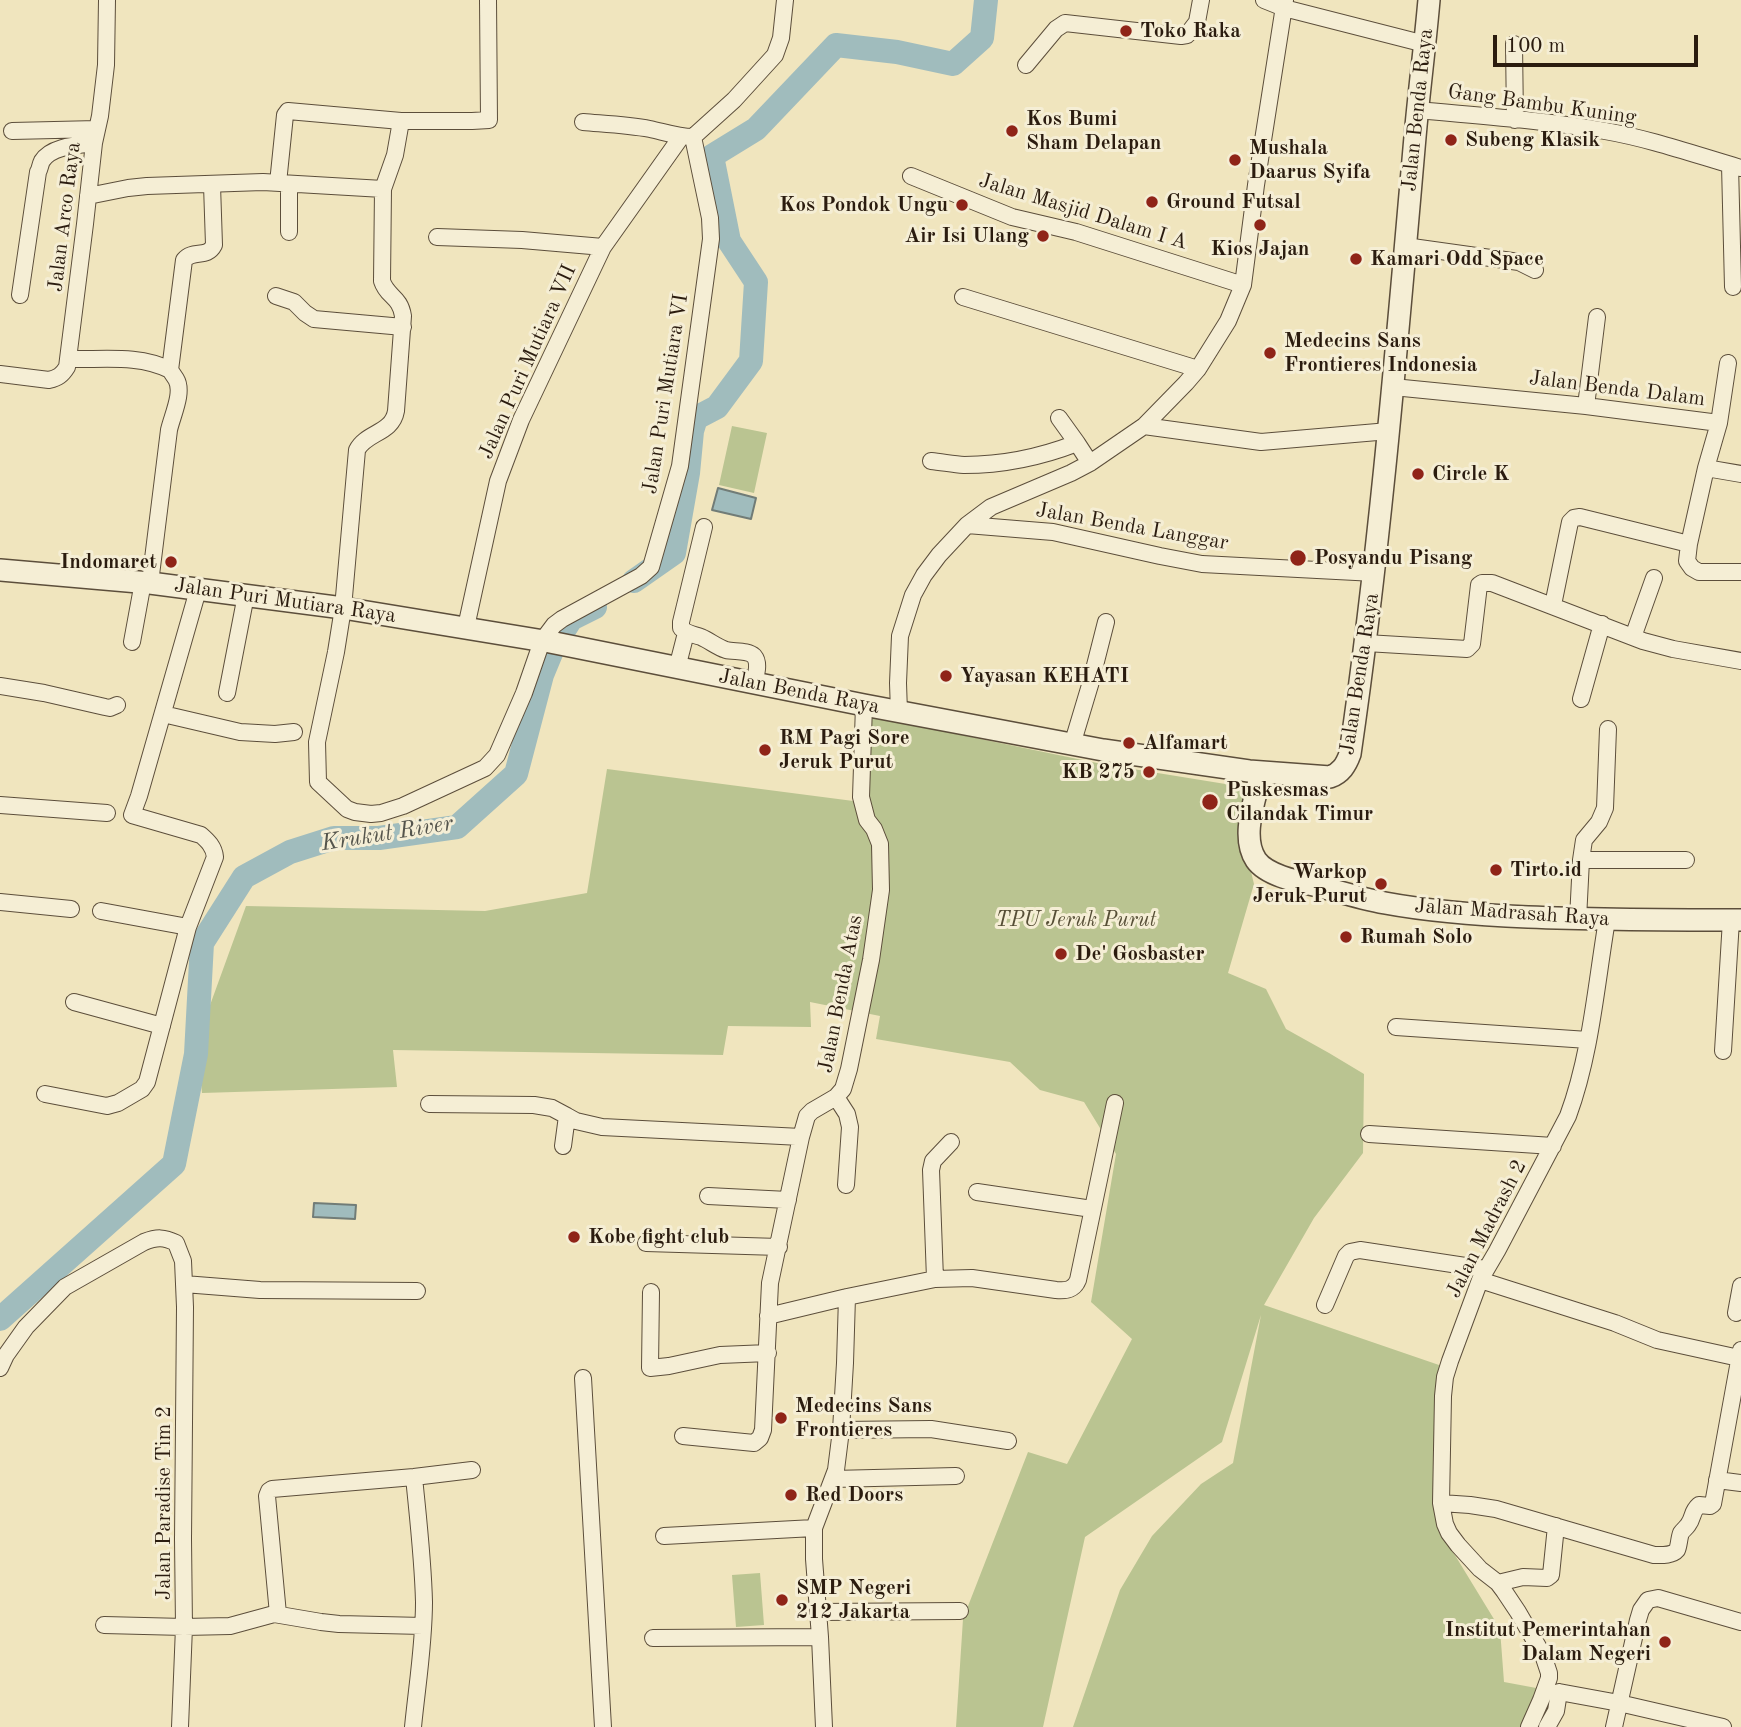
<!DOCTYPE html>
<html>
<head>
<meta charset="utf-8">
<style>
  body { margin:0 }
  #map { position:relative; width:1741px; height:1727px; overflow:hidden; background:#f0e5be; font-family:"Old Standard TT",serif }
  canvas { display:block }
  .scale { position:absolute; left:1493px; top:35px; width:205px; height:32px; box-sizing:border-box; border:4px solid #2b1c0f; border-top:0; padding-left:9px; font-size:21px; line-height:24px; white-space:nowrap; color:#2b1c0f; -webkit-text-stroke:5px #f5eed5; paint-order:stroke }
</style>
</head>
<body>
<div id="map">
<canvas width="1741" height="1727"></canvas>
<div class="scale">100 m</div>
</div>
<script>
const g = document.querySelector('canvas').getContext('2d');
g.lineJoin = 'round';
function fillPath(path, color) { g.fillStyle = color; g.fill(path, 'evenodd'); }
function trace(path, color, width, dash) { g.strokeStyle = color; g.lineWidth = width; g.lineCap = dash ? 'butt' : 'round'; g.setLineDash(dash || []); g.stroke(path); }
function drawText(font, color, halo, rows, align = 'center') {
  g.font = font + ' "Old Standard TT",serif'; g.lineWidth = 6; g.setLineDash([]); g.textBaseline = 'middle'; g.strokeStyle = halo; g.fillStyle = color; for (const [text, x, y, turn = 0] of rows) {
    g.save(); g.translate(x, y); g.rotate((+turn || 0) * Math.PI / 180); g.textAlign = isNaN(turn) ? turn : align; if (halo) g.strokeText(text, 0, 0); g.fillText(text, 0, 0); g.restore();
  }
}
const green = new Path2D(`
  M732,426L767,433L754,493L719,485Z
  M859,714L1102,764L1244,787L1240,827L1254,884L1228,973L1266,989L1286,1029L1329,1053L1364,1074L1363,1153L1314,1218L1264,1305L1439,1365L1438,1429L1439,1529L1500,1629L1504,1682L1547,1690L1521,1727H1073L1120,1590L1152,1536L1201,1484L1233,1463L1261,1315L1222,1442L1085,1537L1043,1727H956L963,1619L1028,1452L1067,1464L1132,1339L1091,1302L1116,1154L1084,1102L1040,1090L1010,1062L876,1039L880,1016L810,1002L811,1027L728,1026L723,1055L393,1050L397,1087L202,1093L197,1041L246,906L485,911L587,893L607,769L861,802Z
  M760,1573L764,1625L736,1627L732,1575Z`);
const water = new Path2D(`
  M718,488L756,498L751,519L712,510Z
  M314,1203L356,1205L355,1219L313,1217Z`);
const river = new Path2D(`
  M634,581L674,553L688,473L692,431L696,418L717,407L751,361L756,282L729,241L712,156L756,129L836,45L897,52L953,64L982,38L986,0
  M0,1319L174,1164L196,1054L202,943L244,877L290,852L334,838H379L457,827L516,774L542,675L554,646L571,619L595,607`);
const minor = new Path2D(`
  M488,0L489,120L472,121H401L395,155L383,189L382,281C387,297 400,296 403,316L396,411C392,434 366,432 357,450L343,608L336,652L317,742L318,782L347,809L355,812L371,814L381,813L403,806L485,768L497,755L524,693L542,641L554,625L562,619L641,576L651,567L680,466L711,239L710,218L693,137
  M1264,0L1284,8L1425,44
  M1514,44L1515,120
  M1026,65L1056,29L1065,23L1181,36L1187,35L1197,22L1201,0
  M1417,110C1480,116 1543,120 1605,131C1651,139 1696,155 1741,168
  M583,122C606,124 628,125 650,129C664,132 678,137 693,137L734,100L775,55L781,38L785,0
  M12,131L97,129
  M1730,165L1733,287
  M911,176L1012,217L1076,232L1243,285
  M278,183L285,115L288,111L401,121
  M88,196L128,188L147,186L263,182L383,189
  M289,232V184
  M437,237L522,240L603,247
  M1405,246L1519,262L1535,270
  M20,295L38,172C40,169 40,165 42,161C51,146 78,145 94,143
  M276,296L294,302L305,313L314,319L403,327
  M963,297L1198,369
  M68,359C102,360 139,354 170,370
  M0,374L49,380C58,378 62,375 67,367L85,224L94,143L100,116L106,65L107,0
  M1393,387L1586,406L1719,423L1706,468L1689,544L1687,561L1692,568L1699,572H1741
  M1586,406L1597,317
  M1059,418L1077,443
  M1719,423L1728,363
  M1144,426L1261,442L1389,431
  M931,461C941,462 953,464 964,465C1002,465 1041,457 1077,443L1090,463
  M1706,468L1741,474
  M967,525L1053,532L1160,556L1202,564L1375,573
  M704,527L681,622V628C687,634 692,634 701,637C710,641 717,647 726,650C734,652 748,650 754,656C760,663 756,675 754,683
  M150,583L169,430C172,416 184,392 176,379C174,376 172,373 170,370L184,260C193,249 207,259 214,245L212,185
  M1553,605L1570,522L1574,518L1580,517L1689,544
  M466,627L498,481L521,420L603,247L681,137
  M1633,637L1654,578
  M132,642L143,582
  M1366,643L1467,649L1472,644L1479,585L1482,583H1492L1643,641L1673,649L1741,661
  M677,668L686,633
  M0,686L44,693L105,707L110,708L117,705
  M227,693L246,595
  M1581,699L1602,624
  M899,712L898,683L900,636L913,595L924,575L939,555L967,525L991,507L1071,473L1090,463L1144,426L1186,383L1198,369L1228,321L1243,285L1256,185L1285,0
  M163,714L240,732L275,734L294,732
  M1072,745L1090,685L1106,622
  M0,805L107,813
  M1581,860H1686
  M0,902L71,909
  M101,911L188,927
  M1578,919L1581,860L1584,840L1599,822L1605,808L1608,729
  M74,1002L162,1026
  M1396,1027L1588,1040
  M1723,1051L1731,920
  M45,1094L107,1106L118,1103L142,1089L147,1082L188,927L215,857C214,847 208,841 201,835L132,815L139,796L198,590
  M836,1097L847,1114L850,1127L846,1185
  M429,1104L534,1105L552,1108L567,1116
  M1369,1134L1553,1146
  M563,1146L567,1116L576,1121L602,1127L801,1137
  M977,1192L1092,1209
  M708,1196L788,1200
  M646,1243L779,1247
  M935,1279L931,1170L933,1161L951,1142
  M1480,1280L1615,1323L1657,1340L1739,1358
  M184,1284L260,1290L417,1291
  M651,1292L650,1368L669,1366L720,1355L768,1353
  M1325,1305L1346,1256L1350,1252L1360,1250L1485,1269
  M1736,1313L1741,1286
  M768,1316L847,1297L935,1279L972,1278L1056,1290C1066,1291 1074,1290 1078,1280L1115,1103
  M0,1368L6,1355L26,1327L65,1287L144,1242C157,1237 164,1237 176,1243L183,1261L185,1307L183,1539L184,1627L180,1727
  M583,1378L603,1727
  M841,1430L931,1429L1008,1441
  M683,1436L754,1443L760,1438L763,1430L770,1283L801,1137L807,1116L812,1111L836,1097L843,1089L849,1069L871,960L881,890L880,844L874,829L867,820L861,797L864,705
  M833,1479L956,1476
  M1717,1480L1741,1483
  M1441,1503L1470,1505L1496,1509L1654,1555C1660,1555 1672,1556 1677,1550C1679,1546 1679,1538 1681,1533C1683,1530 1686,1528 1688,1525C1694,1517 1691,1512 1699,1505L1710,1506L1713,1504L1741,1350
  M664,1536L814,1528
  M1498,1583L1523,1577L1547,1578L1551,1575L1556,1526
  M818,1612L960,1611
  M278,1614L267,1496L269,1491L272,1489L414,1477L472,1470
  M104,1625L184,1627L230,1626L274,1614L321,1622L339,1624L423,1626
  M653,1638L820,1637
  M413,1727C417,1686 424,1644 424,1602C423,1560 418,1518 414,1477
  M824,1727L820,1637L814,1559V1528L836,1470L841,1430L845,1363L847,1297
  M1529,1727L1541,1700L1549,1678V1673L1543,1655L1518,1612L1504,1591L1498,1583L1480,1569L1458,1545L1449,1533L1445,1524L1441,1503L1443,1396L1445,1377L1450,1361L1480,1280L1497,1251L1568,1116C1591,1054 1596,985 1607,920
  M1547,1727L1556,1711L1559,1692L1619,1703L1723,1727
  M1614,1727L1638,1620L1641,1610L1648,1600L1658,1598L1741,1622`);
const tertiary = new Path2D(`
  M0,570L150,583L343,608L550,642L864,705L1103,750L1249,771L1330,777C1341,773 1346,765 1350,754C1380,549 1397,343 1415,137C1419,91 1425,46 1429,0
  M1261,772C1256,798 1240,836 1256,860C1267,876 1300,882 1318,886C1340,892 1363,899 1385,903C1433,912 1480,915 1528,917C1599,920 1670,920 1741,920`);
const markers = [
  [1126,31,7,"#8f2418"],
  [1012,131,7,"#8f2418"],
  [1451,140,7,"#8f2418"],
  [1235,160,7,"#8f2418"],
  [1152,202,7,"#8f2418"],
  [962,205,7,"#8f2418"],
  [1260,225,7,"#8f2418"],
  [1043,236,7,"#8f2418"],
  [1356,259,7,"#8f2418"],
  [1270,353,7,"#8f2418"],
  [1418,474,7,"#8f2418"],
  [1298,558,9,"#8f2418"],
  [171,562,7,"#8f2418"],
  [946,676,7,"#8f2418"],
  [1129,743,7,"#8f2418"],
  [765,750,7,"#8f2418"],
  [1149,772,7,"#8f2418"],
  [1210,802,9,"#8f2418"],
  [1496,870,7,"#8f2418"],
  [1381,884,7,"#8f2418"],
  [1346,937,7,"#8f2418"],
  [1061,954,7,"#8f2418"],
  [574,1237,7,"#8f2418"],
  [781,1418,7,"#8f2418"],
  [791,1495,7,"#8f2418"],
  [782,1600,7,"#8f2418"],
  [1665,1642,7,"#8f2418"]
];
const poiNames = [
  ["Toko Raka",1140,31],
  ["Kos Bumi",1026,119],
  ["Sham Delapan",1026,143],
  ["Subeng Klasik",1465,140],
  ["Mushala",1249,148],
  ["Daarus Syifa",1249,172],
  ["Ground Futsal",1166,202],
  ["Kos Pondok Ungu",948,205,"right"],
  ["Air Isi Ulang",1029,236,"right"],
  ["Kios Jajan",1260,249,"center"],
  ["Kamari Odd Space",1370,259],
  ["Medecins Sans",1284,341],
  ["Frontieres Indonesia",1284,365],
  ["Circle K",1432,474],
  ["Posyandu Pisang",1314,558],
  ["Indomaret",157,562,"right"],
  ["Yayasan KEHATI",960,676],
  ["RM Pagi Sore",779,738],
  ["Jeruk Purut",779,762],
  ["Alfamart",1143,743],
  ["KB 275",1135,772,"right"],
  ["Puskesmas",1226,790],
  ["Cilandak Timur",1226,814],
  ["Tirto.id",1510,870],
  ["Warkop",1367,872,"right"],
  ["Jeruk Purut",1367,896,"right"],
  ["Rumah Solo",1360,937],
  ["De' Gosbaster",1075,954],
  ["Kobe fight club",588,1237],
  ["Medecins Sans",795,1406],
  ["Frontieres",795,1430],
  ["Red Doors",805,1495],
  ["SMP Negeri",796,1588],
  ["212 Jakarta",796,1612],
  ["Institut Pemerintahan",1651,1630,"right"],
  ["Dalam Negeri",1651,1654,"right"]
];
const streetNames = [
  ["Gang Bambu Kuning",1542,105,8],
  ["Jalan Benda Raya",1418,110,-84],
  ["Jalan Masjid Dalam I A",1083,212,17],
  ["Jalan Arco Raya",65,217,-83],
  ["Jalan Puri Mutiara VII",528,362,-66],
  ["Jalan Benda Dalam",1617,389,7],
  ["Jalan Puri Mutiara VI",666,394,-81],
  ["Jalan Benda Langgar",1132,527,10],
  ["Jalan Puri Mutiara Raya",285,601,8],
  ["Jalan Benda Raya",1360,674,-81],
  ["Jalan Benda Raya",799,692,11],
  ["Jalan Madrasah Raya",1512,913,4],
  ["Jalan Benda Atas",841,994,-79],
  ["Jalan Madrash 2",1487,1229,-63],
  ["Jalan Paradise Tim 2",164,1503,-90]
];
const parkNames = [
  ["TPU Jeruk Purut",1076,920]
];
const waterNames = [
  ["Krukut River",387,834,-9]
];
fillPath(green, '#bac491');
fillPath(water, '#a0bcbd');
trace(water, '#717c77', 2);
trace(river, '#a0bcbd', 24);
trace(minor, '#5c4e3b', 18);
trace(tertiary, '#5c4e3b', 24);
trace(minor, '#f5eed5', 16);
trace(tertiary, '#f5eed5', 21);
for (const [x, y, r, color] of markers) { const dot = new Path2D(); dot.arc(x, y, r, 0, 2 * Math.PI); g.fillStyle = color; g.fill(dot); trace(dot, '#f5eed5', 2.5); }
drawText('bold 21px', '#2b1c0f', '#f5eed5', poiNames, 'left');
drawText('21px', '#2b1c0f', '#f5eed5', streetNames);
drawText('italic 21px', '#564e36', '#f5eed5', parkNames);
drawText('italic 23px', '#54544c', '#f5eed5', waterNames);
</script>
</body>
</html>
